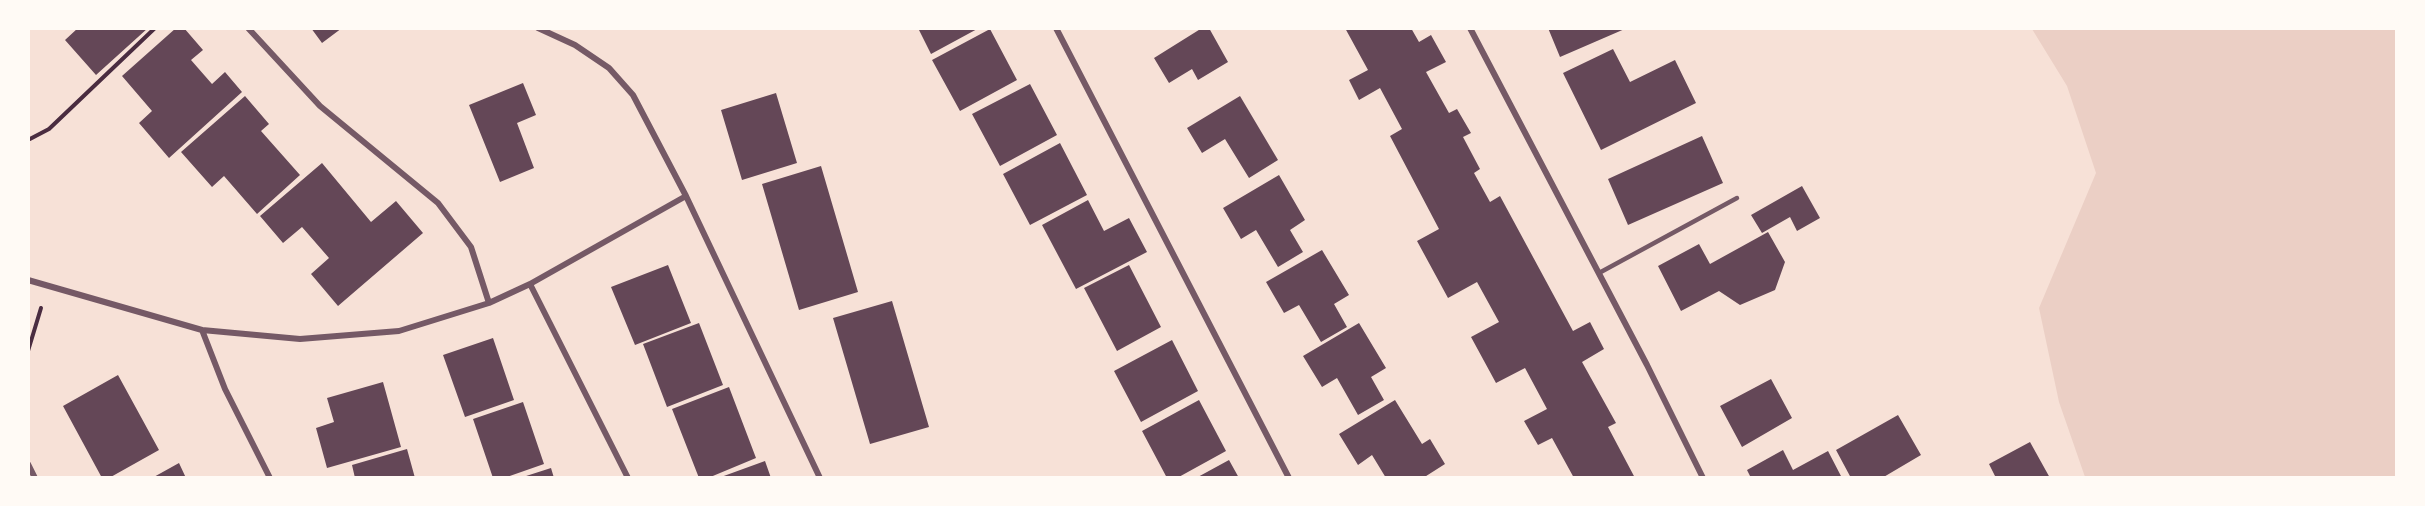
<!DOCTYPE html>
<html>
<head>
<meta charset="utf-8">
<style>
  body { margin:0 }
  #map { position:relative; width:2425px; height:506px; overflow:hidden; background:#f7e1d7; font-family:Overpass,sans-serif }
  canvas { display:block }
  .frame { position:absolute; inset:0; border:30px solid #fffaf5; pointer-events:none }
</style>
</head>
<body>
<div id="map">
<canvas width="2425" height="506"></canvas>
<div class="frame"></div>
</div>
<script>
const g = document.querySelector('canvas').getContext('2d');
g.lineJoin = 'round';
function fillPath(path, color) { g.fillStyle = color; g.fill(path, 'evenodd'); }
function trace(path, color, width, dash) { g.strokeStyle = color; g.lineWidth = width; g.lineCap = dash ? 'butt' : 'round'; g.setLineDash(dash || []); g.stroke(path); }
const green = new Path2D(`
  M2032,29H2396V477H2085L2059,402L2039,308L2096,173L2067,86Z`);
const building = new Path2D(`
  M78,28H148L96,75L65,40Z
  M176,28H184L203,50L191,60L212,84L225,72L242,92L169,158L139,123L152,111L122,76Z
  M311,28H342L322,43Z
  M918,28H979L931,54Z
  M1202,28H1209L1228,62L1198,80L1192,69L1169,83L1154,58Z
  M1345,28H1411L1419,42L1431,35L1446,62L1426,72L1449,113L1457,109L1471,133L1463,137L1480,169L1474,173L1490,202L1500,196L1573,331L1590,322L1604,349L1582,362L1616,423L1608,427L1635,478H1574L1552,438L1538,445L1524,421L1547,409L1525,368L1496,383L1471,337L1499,322L1477,282L1448,298L1417,241L1439,229L1390,136L1402,129L1380,88L1359,100L1349,80L1368,70Z
  M1548,28H1627L1560,57Z
  M990,29L1017,80L960,111L932,60Z
  M1613,49L1630,82L1675,60L1696,103L1601,150L1563,73Z
  M523,83L536,115L517,123L534,168L500,182L469,105Z
  M1030,84L1057,135L1000,166L972,114Z
  M776,93L797,163L742,180L721,110Z
  M245,96L269,124L261,131L300,175L257,214L224,176L212,187L181,152Z
  M1240,96L1278,160L1249,178L1225,139L1202,153L1187,128Z
  M1702,136L1723,183L1628,225L1608,179Z
  M1060,143L1087,195L1030,225L1003,174Z
  M322,163L371,222L396,201L423,233L338,306L311,274L329,258L302,227L283,243L260,216Z
  M821,166L858,292L799,310L762,184Z
  M1279,175L1305,220L1290,230L1303,252L1278,267L1256,230L1241,239L1223,208Z
  M1802,186L1820,218L1797,231L1790,217L1762,233L1751,215Z
  M1088,200L1104,231L1129,218L1147,252L1076,289L1042,225Z
  M1768,232L1785,262L1775,290L1740,305L1719,291L1681,311L1658,266L1699,244L1710,264Z
  M1322,250L1349,295L1334,304L1347,327L1321,342L1299,305L1284,313L1266,282Z
  M668,265L691,323L635,345L611,287Z
  M1129,265L1161,327L1117,351L1084,288Z
  M892,301L929,427L870,444L833,318Z
  M699,323L723,385L667,407L643,344Z
  M1359,323L1386,368L1371,377L1384,400L1358,415L1337,378L1322,387L1303,356Z
  M493,338L514,400L465,417L443,355Z
  M1172,340L1198,391L1141,422L1114,371Z
  M118,375L159,450L109,478H102L63,406Z
  M1771,379L1792,418L1742,447L1720,406Z
  M383,382L401,447L327,468L316,428L334,422L327,398Z
  M729,387L756,458L708,478H699L672,409Z
  M1199,400L1226,451L1177,478H1167L1142,431Z
  M1395,400L1422,444L1430,439L1445,464L1423,478H1386L1372,455L1358,465L1339,434Z
  M523,402L544,464L504,478H493L473,419Z
  M1898,415L1921,455L1882,478H1851L1836,450Z
  M2030,442L2050,478H1996L1989,464Z
  M407,449L415,478H355L352,465Z
  M1783,450L1793,470L1828,451L1842,478H1751L1747,470Z
  M1229,460L1239,478H1196Z
  M765,461L771,478H721V477Z
  M179,463L186,478H152Z
  M551,468L554,478H523V477Z`);
const path = new Path2D(`
  M28,140L49,129L155,28
  M28,351L41,308`);
const service = new Path2D(`
  M1599,273L1737,198`);
const minor = new Path2D(`
  M248,28L320,106L438,203L471,247L489,303
  M538,28L575,45L609,68L633,95L686,196L820,478
  M1056,28L1289,478
  M1470,28L1647,365L1703,478
  M28,280L202,330L225,389L270,478
  M530,284L628,478
  M202,330L300,339L399,331L489,303L530,284L686,196
  M28,464L35,478`);
fillPath(green, '#ebcfc5');
fillPath(building, '#644757');
trace(path, '#4a2c40', 4);
trace(service, '#755966', 4.5);
trace(minor, '#755966', 6);
</script>
</body>
</html>
